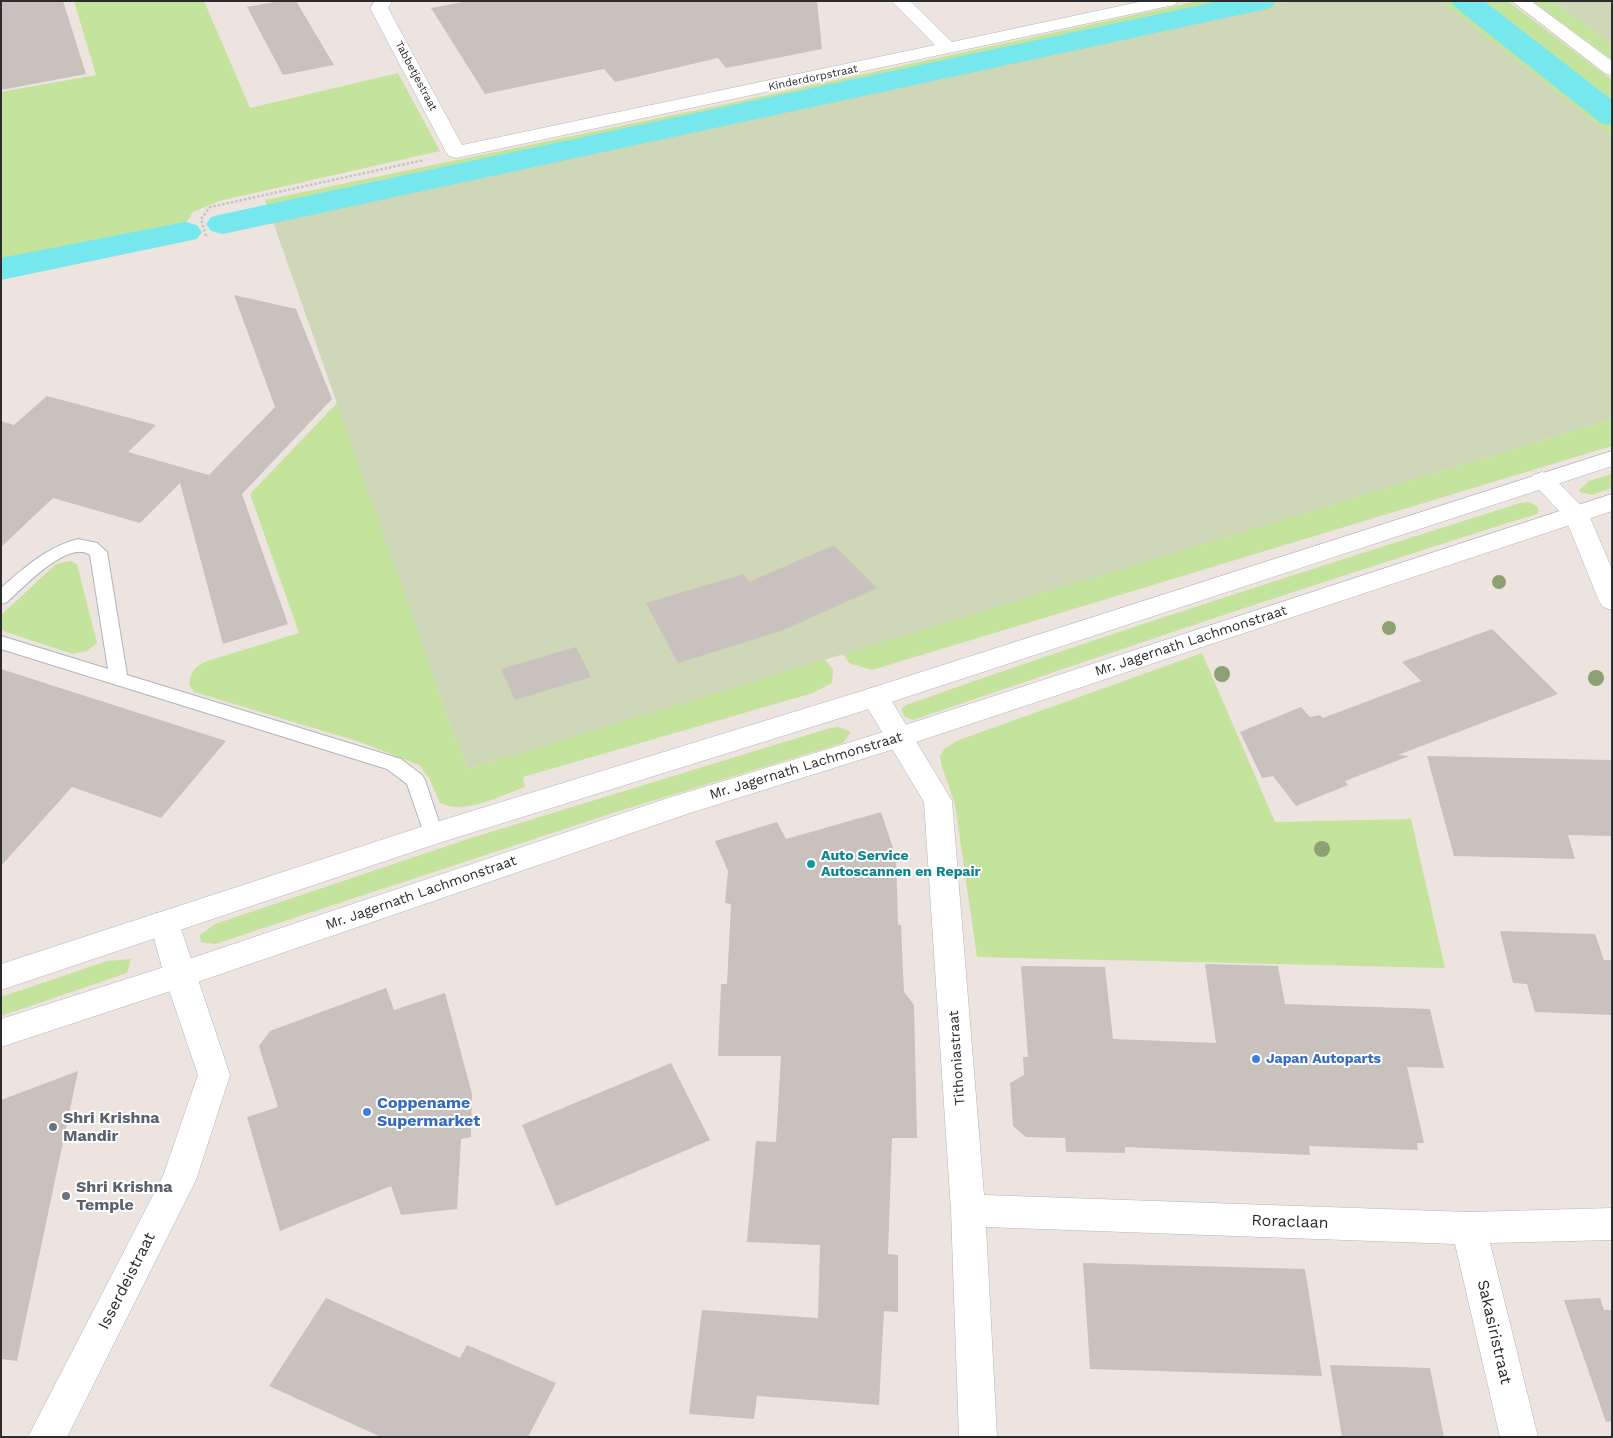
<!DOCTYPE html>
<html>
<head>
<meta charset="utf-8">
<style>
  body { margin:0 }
  #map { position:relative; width:1613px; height:1438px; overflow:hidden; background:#eee4df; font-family:"Work Sans",sans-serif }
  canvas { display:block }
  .frame { position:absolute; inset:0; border:2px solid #2c2c2c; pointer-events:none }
</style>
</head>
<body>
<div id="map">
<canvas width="1613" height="1438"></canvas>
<div class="frame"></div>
</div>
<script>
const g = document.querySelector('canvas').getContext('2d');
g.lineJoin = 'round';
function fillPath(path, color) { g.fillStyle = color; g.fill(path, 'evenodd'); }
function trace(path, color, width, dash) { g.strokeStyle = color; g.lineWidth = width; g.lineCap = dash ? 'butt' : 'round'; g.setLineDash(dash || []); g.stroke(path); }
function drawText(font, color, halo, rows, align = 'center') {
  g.font = font + ' "Work Sans",sans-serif'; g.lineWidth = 4; g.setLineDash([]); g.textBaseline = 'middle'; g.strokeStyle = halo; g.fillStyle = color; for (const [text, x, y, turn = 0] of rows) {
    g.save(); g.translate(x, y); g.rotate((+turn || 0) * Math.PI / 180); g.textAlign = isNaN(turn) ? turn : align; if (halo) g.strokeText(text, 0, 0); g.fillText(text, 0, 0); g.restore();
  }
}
const green = new Path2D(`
  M74,1H204L250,108L398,73L440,151L219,201L193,212L187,222L1,260V92L96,75Z
  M1198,1H1287L273,222L265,200L731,103Z
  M1441,1H1508L1612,80V136Z
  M1532,1H1553L1612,44V60Z
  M338,402L448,718L468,769L825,659L833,670L832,683L813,693L523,777L525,787C499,796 466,815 440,803L429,778L419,765L360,742L194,692L189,684C191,671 195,666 207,661L299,633L250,494Z
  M1612,419V446L872,670L849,663L843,654Z
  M1612,474V488L1592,495L1580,492L1579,490L1589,481Z
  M1529,502L1537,506L1539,511L1537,514C1328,579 1121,649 913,720L905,717L901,709L906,705C1109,633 1315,568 1520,503Z
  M70,561L77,564L97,643L87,651L73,654L3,631L1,627V615L56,564Z
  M1202,653L1275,822L1411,819L1445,968L977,957L955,805L942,767L940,756L945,748L959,740Z
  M839,727L851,732L843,743L616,812L215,944L201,942L200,935L215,924L471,838L830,728Z
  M131,959L127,973L1,1016V997L107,961Z`);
const cemetery = new Path2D(`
  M1287,1H1441L1612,136V419L468,769L448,718L273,222Z
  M1553,1H1612V44Z`);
const canal = new Path2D(`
  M1220,1H1276L1272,7L1262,10L223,234L211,231L206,224L211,217L223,214Z
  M1451,1H1484L1612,100V125L1601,123L1455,7Z
  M185,222L197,225L202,232L197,239L1,280V258Z`);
const building = new Path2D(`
  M1,1H63L86,74L1,90Z
  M280,1H296L334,65L283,75L247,7Z
  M468,1H817L822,49L726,68L718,58L615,82L604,69L485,94L431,8Z
  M234,295L296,309L332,399L242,494L288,624L223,644L180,483L140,523L53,498L1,547V421L14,425L47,396L156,425L128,452L209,475L275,407Z
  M834,545L877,588L781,631L678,663L646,603L744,574L749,582Z
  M1492,629L1558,694L1398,755L1409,756L1345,781L1348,785L1296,806L1273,776L1262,778L1240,732L1301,707L1310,717L1320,715L1323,718L1421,681L1402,662Z
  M576,647L591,677L515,700L501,669Z
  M1,669L226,741L161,818L72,787L1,866Z
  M1427,756L1612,760V836L1568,835L1575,859L1454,856Z
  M881,812L896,857L898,925H901L904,992L914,1005L917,1138H892L888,1254L898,1255V1312L884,1311L879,1405L757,1396L754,1419L689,1414L702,1310L818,1318L820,1245L747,1242L756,1141L776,1142L781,1056H718L721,984H727L731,904L725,903L728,871L715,841L777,822L786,839Z
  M1500,931L1595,934L1604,960H1612V1015L1535,1012L1527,984L1513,983Z
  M1205,964L1278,966L1285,1004L1430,1009L1444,1068L1407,1067L1424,1143H1417L1418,1150L1309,1146L1310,1155L1125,1147V1153L1066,1152L1065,1138L1026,1137L1013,1126L1010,1083L1024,1075L1023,1057H1028L1021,966L1105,967L1113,1039L1216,1043Z
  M386,988L394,1010L445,993L472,1094L471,1137L461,1139L457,1209L401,1215L391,1186L280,1231L247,1117L278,1107L259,1046L270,1031Z
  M671,1063L710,1140L556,1206L522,1125Z
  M78,1071L17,1361L1,1359V1100Z
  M1083,1263L1305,1269L1322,1376L1090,1369Z
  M326,1298L460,1358L467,1345L556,1383L528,1437H381L269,1386Z
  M1600,1298L1604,1310H1612V1421L1606,1422L1564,1300Z
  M1330,1365L1430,1368L1444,1437H1342Z`);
const path = new Path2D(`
  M206,236L201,219L210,207L424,160`);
const lane = new Path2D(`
  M78,539L97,543L107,552L127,675L401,759L422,775L425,780L443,834L440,839L433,842L426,839L407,784L387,769L1,649V636L108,669L90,555C68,539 23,588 7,602L1,604V588C25,567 47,547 78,539Z`);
const street = new Path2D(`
  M375,1H392L388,8L462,145L935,45L892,1H910L952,42L1143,1H1177L1175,5L1169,6L456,158L449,156L446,152L370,8Z
  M1512,1H1531L1612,61V75L1606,74Z
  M1542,472L1551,475L1588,513L1612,569V610L1603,607L1599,601L1565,517L1530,480L1533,475Z
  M875,687L885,690L952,801L984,1195L1469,1212L1612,1208V1240L1490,1243L1538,1437H1500L1455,1244L986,1227L997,1437H959L951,1210L924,802L861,697L865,690Z
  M165,911L176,914L230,1075L196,1180L67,1437H28L163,1176L198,1075L164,975L150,923L154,914Z`);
const secondary = new Path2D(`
  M1612,451V466L885,704L439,843L1,990V964L433,823L865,690Z
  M1612,494V511L910,744L687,814L180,988L1,1047V1019L180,962L668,798L890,730Z`);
const trees = [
  [1499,582,7],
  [1389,628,7],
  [1222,674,8],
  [1596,678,8],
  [1322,849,8]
];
const markers = [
  [811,864,5,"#0f9aa8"],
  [1256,1059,5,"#3f7fe0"],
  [367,1112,5,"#3f7fe0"],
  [53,1127,5,"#6b7280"],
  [66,1196,5,"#6b7280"]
];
const farStreetnames = [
  ["Tabbetjestraat",416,76,62],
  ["Kinderdorpstraat",813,78,-12]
];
const streetNames = [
  ["Mr. Jagernath Lachmonstraat",1191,641,-18],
  ["Mr. Jagernath Lachmonstraat",806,766,-17],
  ["Mr. Jagernath Lachmonstraat",421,893,-19],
  ["Tithoniastraat",957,1058,-94]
];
const cultureNames = [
  ["Auto Service",821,856],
  ["Autoscannen en Repair",821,872]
];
const shopNames = [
  ["Japan Autoparts",1266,1059]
];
const nearShopnames = [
  ["Coppename",377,1103],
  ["Supermarket",377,1121]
];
const nearWorshipnames = [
  ["Shri Krishna",63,1118],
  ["Mandir",63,1136],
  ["Shri Krishna",76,1187],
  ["Temple",76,1205]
];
const nearStreetnames = [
  ["Roraclaan",1290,1222,2],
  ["Isserdeistraat",127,1281,-63],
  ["Sakasiristraat",1494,1332,77]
];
fillPath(green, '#c4e39d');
fillPath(cemetery, '#ced7b7');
fillPath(canal, '#75e7ed');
fillPath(building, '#c9c1be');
trace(lane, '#afb4bc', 2);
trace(street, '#afb4bc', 1);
trace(secondary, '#afb4bc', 1);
trace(path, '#c4c4c4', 2.5, [2.5, 2]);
fillPath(lane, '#fff');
fillPath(street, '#fff');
fillPath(secondary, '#fff');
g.fillStyle = '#8da174';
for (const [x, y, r] of trees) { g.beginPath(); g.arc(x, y, r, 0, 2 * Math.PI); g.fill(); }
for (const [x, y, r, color] of markers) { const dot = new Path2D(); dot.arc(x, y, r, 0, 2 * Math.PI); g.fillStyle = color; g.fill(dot); trace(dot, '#fff', 2); }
drawText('11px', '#2c2c2c', '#fff', farStreetnames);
drawText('14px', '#2c2c2c', '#fff', streetNames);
drawText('bold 14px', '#0d838f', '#fff', cultureNames, 'left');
drawText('bold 14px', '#366cbe', '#fff', shopNames, 'left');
drawText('bold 16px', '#366cbe', '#fff', nearShopnames, 'left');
drawText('bold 16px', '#5b616d', '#fff', nearWorshipnames, 'left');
drawText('16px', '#2c2c2c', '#fff', nearStreetnames);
</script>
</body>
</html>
